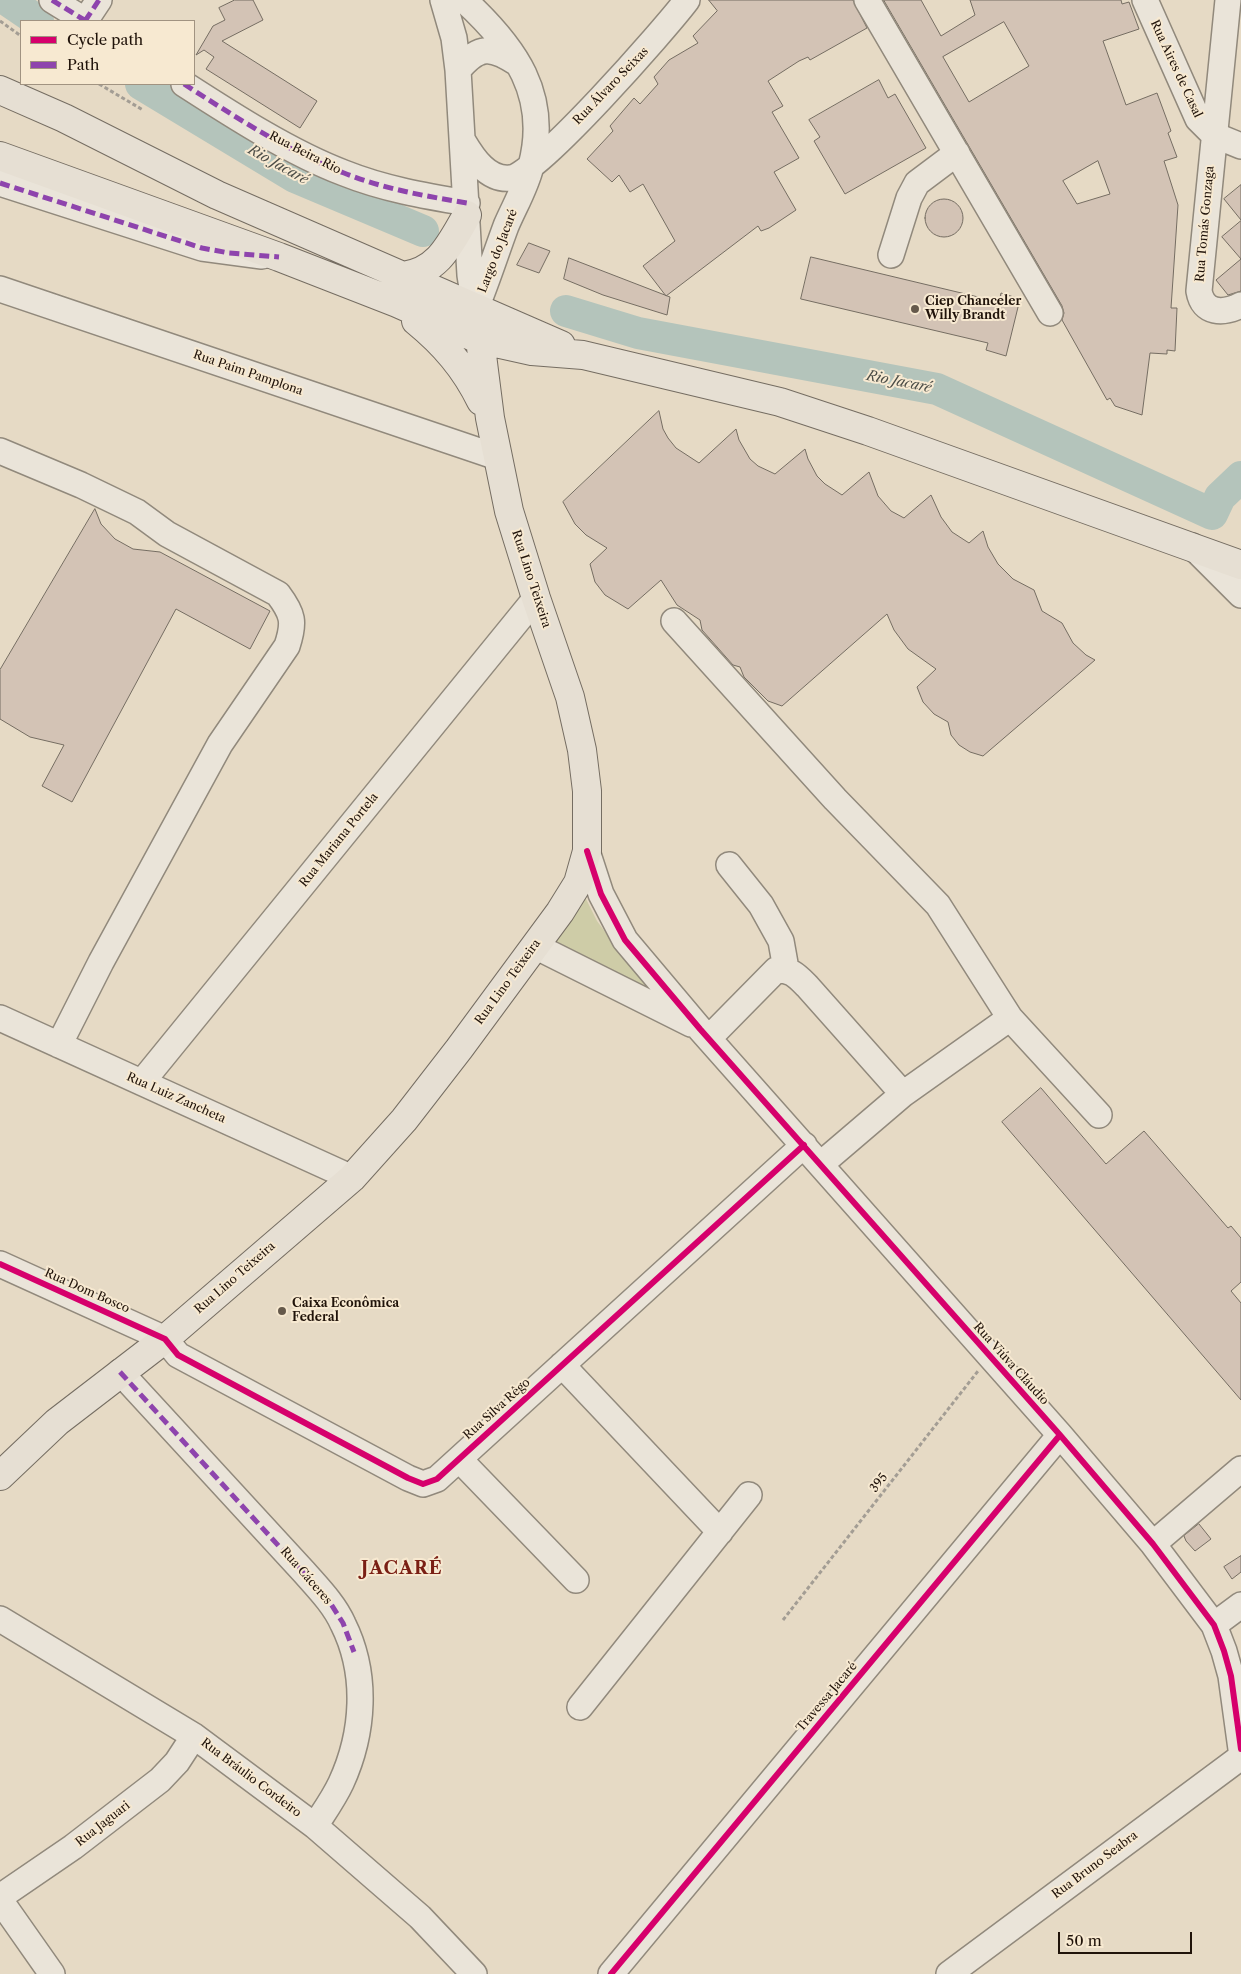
<!DOCTYPE html>
<html>
<head>
<meta charset="utf-8">
<style>
  body { margin:0 }
  #map { position:relative; width:1241px; height:1974px; overflow:hidden; background:#e6dac5; font-family:"Libre Caslon Text",serif }
  canvas { display:block }
  .legend { position:absolute; left:20px; top:20px; width:175px; height:65px; box-sizing:border-box; background:#f7e9d1; border:1px solid #a19381; margin:0; padding:6px 9px; list-style:none; font-size:15px; color:#20130a }
  .legend li { display:flex; align-items:center; gap:10px; height:25px }
  .legend b { width:25px; border:1px solid #a19381 }
  .scale { position:absolute; left:1058px; top:1932px; width:134px; height:22px; box-sizing:border-box; border:2px solid #20130a; border-top:0; padding-left:6px; font-size:15px; line-height:18px; white-space:nowrap; color:#20130a; -webkit-text-stroke:4px #f7e9d1; paint-order:stroke }
</style>
</head>
<body>
<div id="map">
<canvas width="1241" height="1974"></canvas>
<ul class="legend">
<li><b style="height:6px;background:#d6006c"></b>Cycle path</li>
<li><b style="height:6px;background:#8e44ad"></b>Path</li>
</ul>
<div class="scale">50 m</div>
</div>
<script>
const g = document.querySelector('canvas').getContext('2d');
g.lineJoin = 'round';
function fillPath(path, color) { g.fillStyle = color; g.fill(path, 'evenodd'); }
function trace(path, color, width, dash) { g.strokeStyle = color; g.lineWidth = width; g.lineCap = dash ? 'butt' : 'round'; g.setLineDash(dash || []); g.stroke(path); }
function drawText(font, color, halo, rows, align = 'center') {
  g.font = font + ' "Libre Caslon Text",serif'; g.lineWidth = 4; g.setLineDash([]); g.textBaseline = 'middle'; g.strokeStyle = halo; g.fillStyle = color; for (const [text, x, y, turn = 0] of rows) {
    g.save(); g.translate(x, y); g.rotate((+turn || 0) * Math.PI / 180); g.textAlign = isNaN(turn) ? turn : align; if (halo) g.strokeText(text, 0, 0); g.fillText(text, 0, 0); g.restore();
  }
}
const green = new Path2D(`
  M584,895L597,921L609,937L665,998L553,942Z`);
const river = new Path2D(`
  M7,0L38,21
  M141,84L295,177L423,231
  M566,311L638,333L937,389L1212,514L1220,497L1241,477`);
const building = new Path2D(`
  M235,0H253L263,20L222,41L317,101L300,128L206,69L214,57L204,50L196,55L213,26L225,20L219,8Z
  M709,0H853L867,28L810,60L808,57L799,61L768,81L783,106L772,112L799,158L774,172L796,210L769,228L761,231L758,226L666,296L643,266L675,241L643,184L630,192L619,175L612,182L587,159L613,131L610,126L634,98L640,104L658,84L654,77L669,60L698,43L693,36L717,11Z
  M884,0H921L941,36L975,15L970,0H1121L1122,4L1129,2L1139,29L1103,41L1126,105L1157,93L1171,131L1168,133L1177,157L1164,161L1178,205L1171,308H1177L1175,351L1167,350V354L1150,353L1142,415L1115,406L1110,398L1107,400L1062,320L1064,313L1062,306ZM1004,22L1029,66L969,102L943,57ZM1098,161L1110,194L1077,204L1063,181Z
  M879,80L888,98L895,94L926,148L845,194L814,141L820,137L809,120Z
  M1241,185V220L1224,199Z
  M925 218a19 19 0 1 1 38 0a19 19 0 1 1-38 0Z
  M1241,221V291L1228,295L1216,280L1241,259L1222,237Z
  M529,243L550,251L539,273L517,265Z
  M811,257L999,302L1001,293L1020,299L1006,356L986,350L988,343L801,299Z
  M569,258L670,297L667,315L603,295L564,279Z
  M659,411L663,429L668,438L676,448L699,463L736,429L739,440L750,459L758,466L775,474L805,449L808,459L817,476L825,484L842,495L869,472L878,496L891,511L904,518L931,495L941,517L952,532L969,543L983,531L988,547L998,564L1013,579L1034,590L1042,611L1062,623L1073,643L1086,655L1095,660L983,756L970,752L959,745L951,735L948,722L934,714L923,702L917,687L936,669L908,649L894,630L887,614L782,706L768,701L744,677L740,667L733,665L702,630L700,620L677,605L661,580L628,609L605,595L595,582L590,564L607,548L586,535L575,524L563,502Z
  M95,509L101,524L115,539L133,549L160,552L270,611L250,649L176,609L72,802L42,786L64,745L30,737L0,719V670Z
  M1041,1088L1106,1164L1144,1131L1228,1228L1231,1226L1241,1238V1282L1231,1291L1241,1303V1400L1002,1122Z
  M1199,1524L1211,1539L1195,1551L1186,1541L1184,1536Z
  M1241,1556V1572L1232,1579L1224,1567Z`);
const path = new Path2D(`
  M0,21L21,36
  M99,84L143,110
  M783,1620L978,1371`);
const minor = new Path2D(`
  M52,0L86,21
  M443,0L454,38L458,70L470,275L475,307
  M464,0C515,47 550,95 531,166C526,187 514,207 506,226C496,253 487,281 476,308
  M867,0L1050,313
  M1145,0L1198,119L1214,135L1241,146
  M1228,0L1199,291C1203,314 1223,314 1241,305
  M85,21L99,0
  M458,70C479,45 491,46 517,63
  M184,84C232,115 291,153 344,173C384,189 425,196 467,203
  M463,141C473,158 488,181 511,178C537,175 666,28 687,0
  M0,183L202,248L262,256
  M891,255L909,198L917,183L957,153
  M0,289L497,457
  M0,451L81,485L137,512L167,534L278,594C293,614 295,622 287,646L220,744L101,962L59,1045
  M1192,546L1241,595
  M674,621L835,799L938,905L1010,1018L903,1094
  M587,851L601,894L625,940L700,1029L1060,1435L1153,1544L1214,1625L1224,1651L1231,1676L1241,1749
  M729,865L761,905L781,941L786,969
  M535,946L691,1024
  M0,1018L352,1178
  M1010,1018L1099,1115
  M710,1037L776,970C791,969 797,976 807,986L903,1094L821,1164
  M142,1082L536,598
  M0,1264L165,1339L178,1355L408,1478L423,1484L437,1479L804,1145
  M562,1365L720,1532
  M120,1372L304,1572C318,1588 334,1604 343,1624C368,1674 364,1733 341,1783C334,1798 324,1812 315,1826
  M459,1459L576,1580
  M1153,1544L1241,1469
  M0,1619L194,1736L315,1826L420,1917L474,1974
  M1214,1625L1241,1605
  M580,1707L749,1495
  M0,1897L73,1847L160,1780L177,1762L194,1736
  M0,1900L52,1974
  M611,1974L1060,1435
  M949,1974L1241,1757`);
const major = new Path2D(`
  M0,90L64,118L217,195L561,345
  M0,156L279,257L397,303L478,339L532,351L583,355L780,402L868,431L1241,565
  M403,276C439,271 450,244 467,215
  M416,321C444,344 465,368 481,401
  M0,1476L57,1422L165,1339L352,1178L404,1120L459,1049L560,912L578,883L587,851V791L582,750L570,697L536,598L509,511L490,418L476,308`);
const quiet = new Path2D(`
  M52,0L86,21
  M85,21L99,0
  M184,84C232,115 291,153 344,173C384,189 425,196 467,203
  M0,183L202,248L229,253L279,257
  M120,1372L329,1601L343,1623L354,1652`);
const cycleway = new Path2D(`
  M587,851L601,894L625,940L700,1029L1060,1435L1153,1544L1214,1625L1224,1651L1231,1676L1241,1749
  M0,1264L165,1339L178,1355L408,1478L423,1484L437,1479L804,1145
  M611,1974L1060,1435`);
const markers = [
  [915,309,5,"#65594b"],
  [282,1311,5,"#65594b"]
];
const streetNames = [
  ["Rua Aires de Casal",1176,69,65],
  ["Rua Álvaro Seixas",611,86,-46],
  ["Rua Beira Rio",305,153,27],
  ["Rua Tomás Gonzaga",1205,224,-85],
  ["Largo do Jacaré",498,251,-69],
  ["Rua Paim Pamplona",248,373,19],
  ["Rua Lino Teixeira",531,579,72],
  ["Rua Mariana Portela",339,840,-51],
  ["Rua Lino Teixeira",508,982,-54],
  ["Rua Luiz Zancheta",176,1098,24],
  ["Rua Lino Teixeira",235,1278,-41],
  ["Rua Dom Bosco",87,1291,24],
  ["Rua Viúva Cláudio",1011,1364,48],
  ["Rua Silva Rêgo",497,1409,-42],
  ["395",879,1483,-52],
  ["Rua Cáceres",306,1576,49],
  ["Travessa Jacaré",827,1697,-50],
  ["Rua Bráulio Cordeiro",251,1778,37],
  ["Rua Jaguari",103,1824,-38],
  ["Rua Bruno Seabra",1095,1865,-37]
];
const poiNames = [
  ["Ciep Chanceler",925,302],
  ["Willy Brandt",925,316],
  ["Caixa Econômica",292,1304],
  ["Federal",292,1318]
];
const waterNames = [
  ["Rio Jacaré",278,165,29],
  ["Rio Jacaré",899,382,11]
];
const districtNames = [
  ["JACARÉ",402,1569]
];
fillPath(green, '#cecca7');
trace(river, '#b4c4bb', 32);
fillPath(building, '#d3c3b5');
trace(building, '#756d62', 1);
trace(minor, '#91897c', 28);
trace(major, '#756d62', 30);
trace(path, '#a39d94', 3, [4, 2.5]);
trace(minor, '#eae4d9', 25);
trace(major, '#e6dfd3', 28);
trace(quiet, '#8e44ad', 5, [10, 5]);
trace(cycleway, '#d6006c', 6);
for (const [x, y, r, color] of markers) { const dot = new Path2D(); dot.arc(x, y, r, 0, 2 * Math.PI); g.fillStyle = color; g.fill(dot); trace(dot, '#f7e9d1', 2); }
drawText('12px', '#20130a', '#f7e9d1', streetNames);
drawText('bold 12px', '#20130a', '#f7e9d1', poiNames, 'left');
drawText('italic 14px', '#4c4d47', '#f7e9d1', waterNames);
g.letterSpacing = '1px';
drawText('bold 18px', '#7a1f14', '#f7e9d1', districtNames);
g.letterSpacing = '0px';
</script>
</body>
</html>
